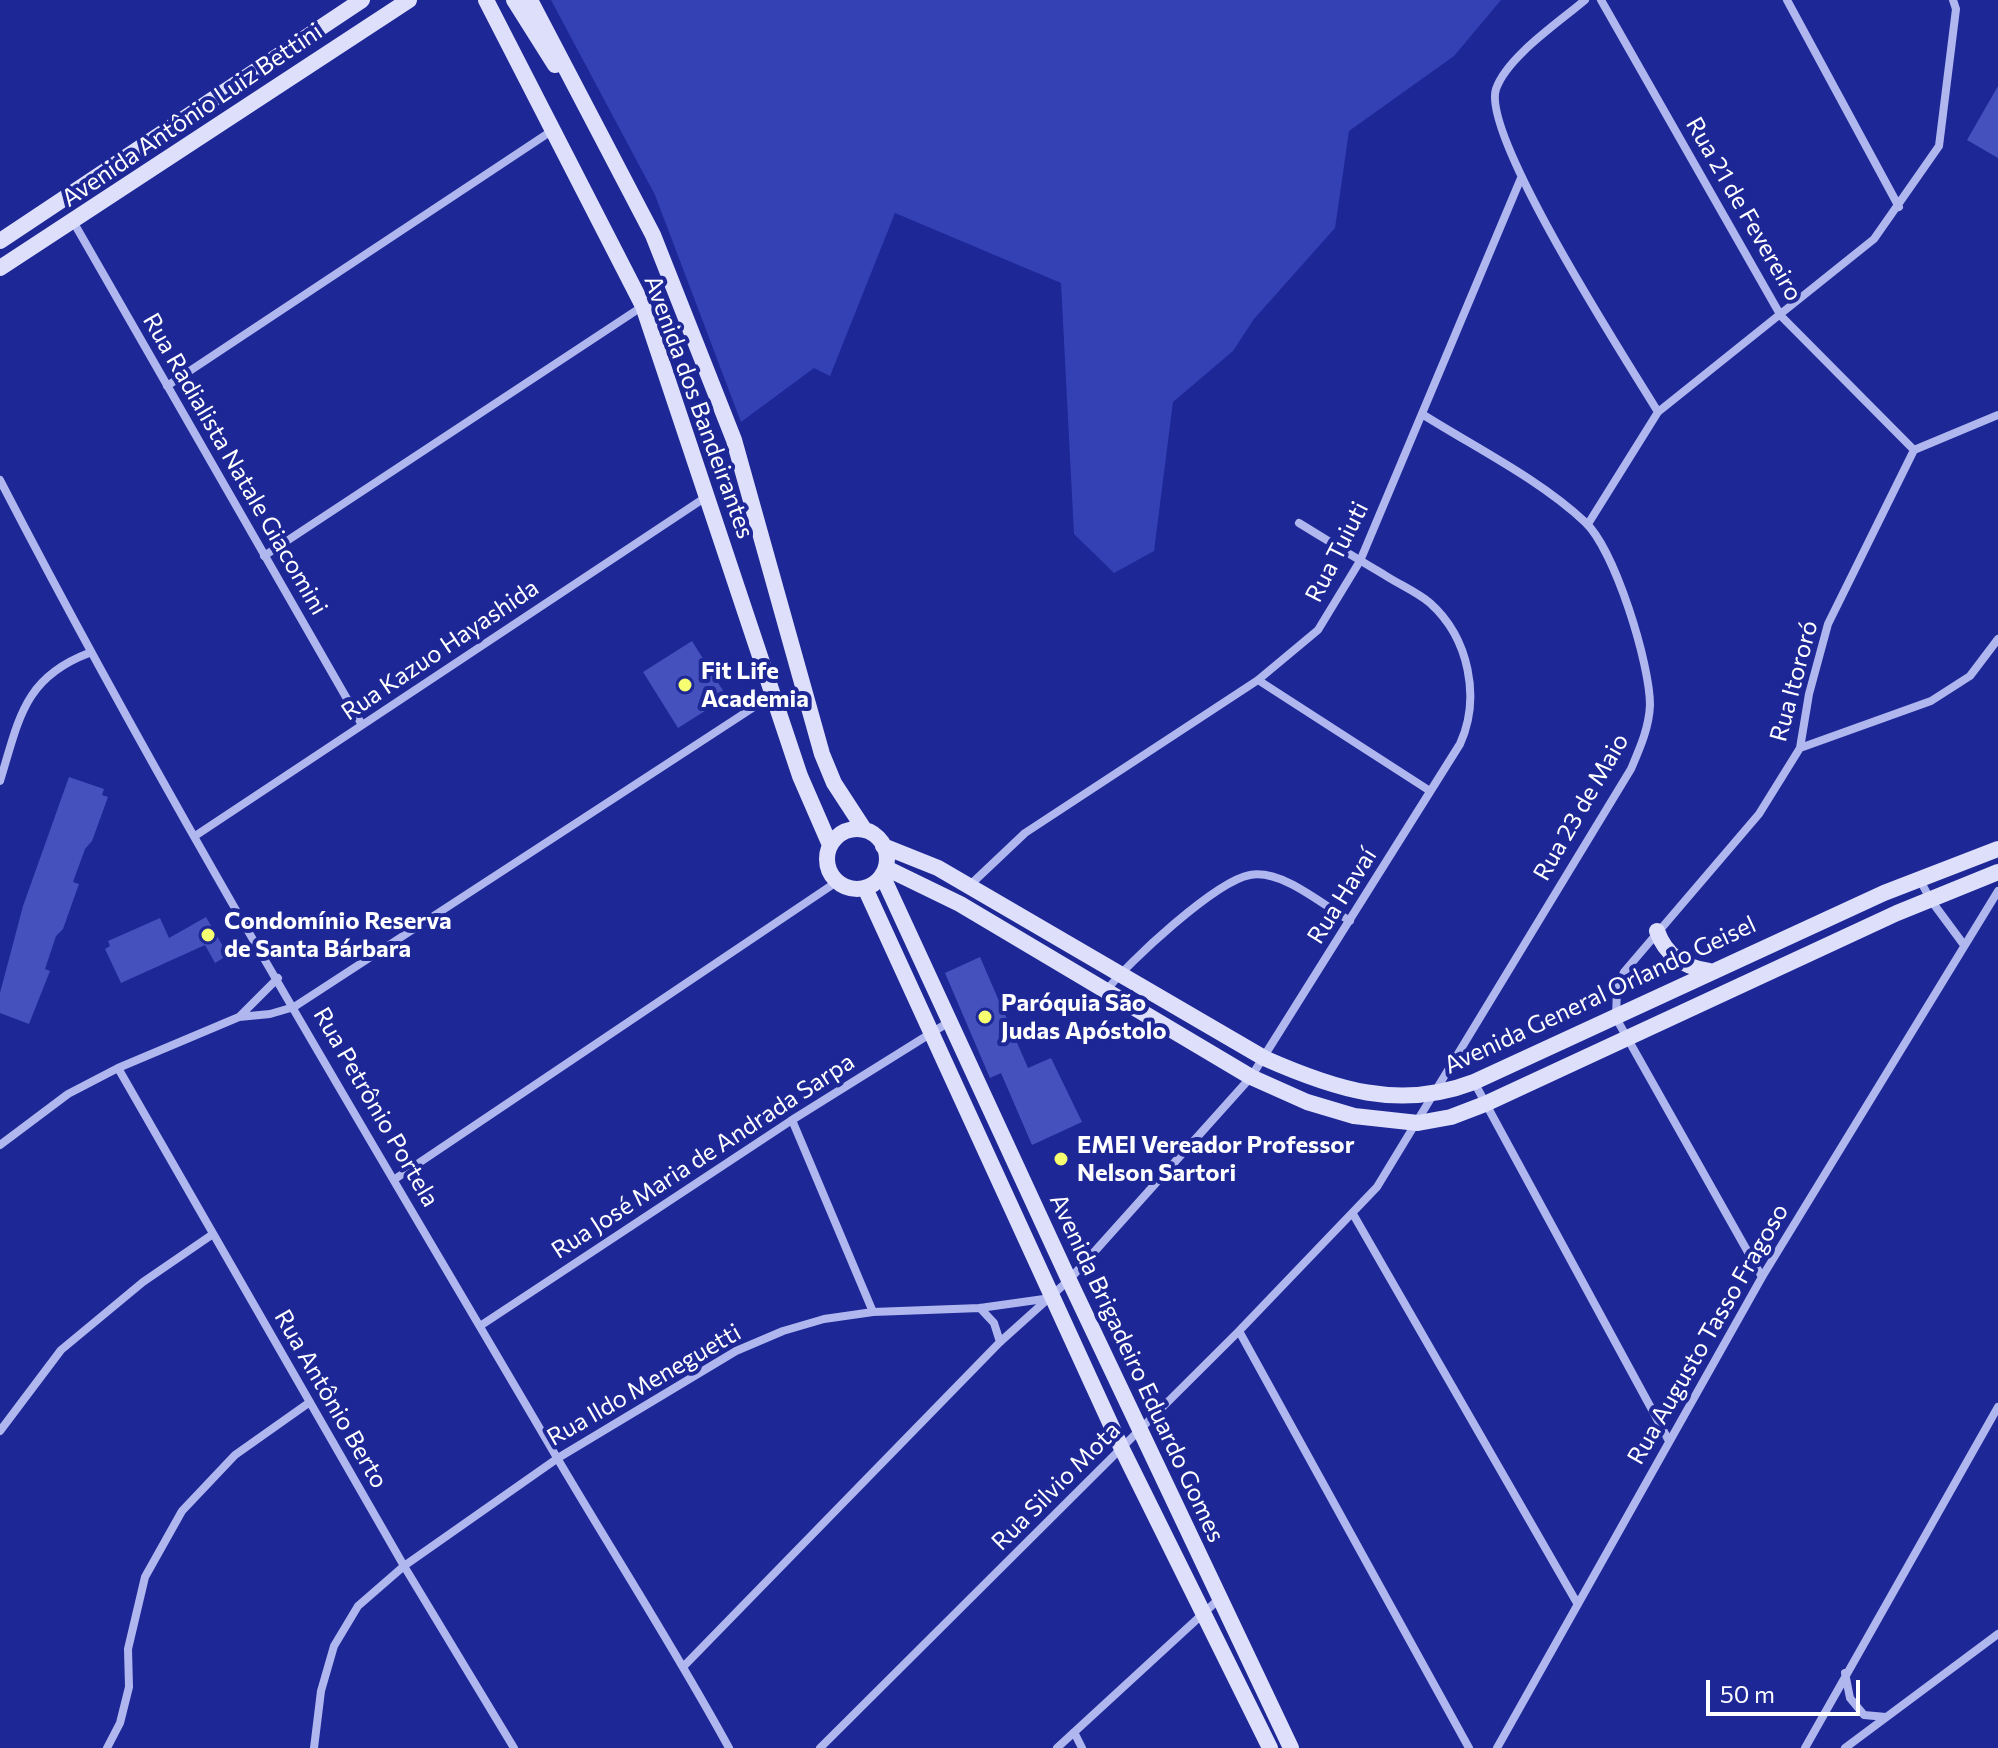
<!DOCTYPE html>
<html>
<head>
<meta charset="utf-8">
<style>
  body { margin:0 }
  #map { position:relative; width:1998px; height:1748px; overflow:hidden; background:#1d2796; font-family:Commissioner,sans-serif }
  canvas { display:block }
  .scale { position:absolute; left:1706px; top:1680px; width:154px; height:36px; box-sizing:border-box; border:4px solid #fff; border-top:0; padding-left:10px; font-size:24px; line-height:28px; white-space:nowrap; color:#fff; -webkit-text-stroke:6px #1d2796; paint-order:stroke }
</style>
</head>
<body>
<div id="map">
<canvas width="1998" height="1748"></canvas>
<div class="scale">50 m</div>
</div>
<script>
const g = document.querySelector('canvas').getContext('2d');
g.lineJoin = 'round';
function fillPath(path, color) { g.fillStyle = color; g.fill(path, 'evenodd'); }
function trace(path, color, width, dash) { g.strokeStyle = color; g.lineWidth = width; g.lineCap = dash ? 'butt' : 'round'; g.setLineDash(dash || []); g.stroke(path); }
function drawText(font, color, halo, rows, align = 'center') {
  g.font = font + ' Commissioner,sans-serif'; g.lineWidth = 8; g.setLineDash([]); g.textBaseline = 'middle'; g.strokeStyle = halo; g.fillStyle = color; for (const [text, x, y, turn = 0] of rows) {
    g.save(); g.translate(x, y); g.rotate((+turn || 0) * Math.PI / 180); g.textAlign = isNaN(turn) ? turn : align; if (halo) g.strokeText(text, 0, 0); g.fillText(text, 0, 0); g.restore();
  }
}
const green = new Path2D(`
  M551,0H1501L1454,56L1349,131L1335,228L1254,319L1233,351L1173,402L1154,551L1114,573L1074,534L1061,283L895,213L830,376L814,368L741,422L655,195Z`);
const building = new Path2D(`
  M1998,86V158L1967,140Z
  M692,641L727,697L678,728L643,672Z
  M69,777L104,789L102,795L108,797L92,841L85,849L73,882L79,884L63,929L56,936L45,969L50,971L29,1024L0,1013V993L23,906Z
  M206,917L228,955L215,963L205,945L121,983L105,949L110,946L108,941L160,918L169,938Z
  M980,957L1028,1068L1051,1058L1082,1122L1032,1145L1001,1073L990,1078L945,973Z`);
const street = new Path2D(`
  M1585,0C1558,23 1507,57 1496,89C1481,136 1627,361 1658,412
  M1601,0L1781,316L1914,450
  M1787,0L1899,207
  M74,223L362,725
  M167,386L553,130
  M0,480C171,811 365,1130 553,1451C611,1550 674,1647 729,1748
  M1588,524L1658,412L1874,239L1939,146L1956,9L1953,0
  M264,556L643,306
  M1258,680L1430,791
  M1800,748L1931,701L1970,676L1998,639
  M0,781C19,720 23,678 89,653
  M195,836L706,497
  M1920,880L1930,899L1964,945
  M969,886L1025,833L1258,680L1318,630L1360,561L1521,178
  M1106,991C1128,962 1216,881 1250,875C1282,869 1323,905 1350,921
  M240,1016L278,978
  M118,1068L404,1566L514,1748
  M1474,1082L1669,1441
  M792,1120L873,1312
  M0,1145L68,1094L118,1068L239,1017L270,1014L294,1007L774,694
  M395,1179L838,881
  M1353,1214L1577,1603
  M1762,1277L1616,1018L1617,988L1624,972L1759,814L1800,748L1809,694L1828,624L1914,450L1998,415
  M980,1308L994,1323L1000,1342
  M480,1326L792,1120L949,1022
  M1239,1331L1469,1748
  M0,1431L61,1350L143,1282L213,1234
  M684,1666L1000,1342L1069,1280L1251,1077L1460,744C1481,698 1469,638 1430,603C1417,592 1398,584 1383,574C1355,558 1327,540 1299,523
  M1845,1673L1850,1698L1864,1715L1886,1717
  M1074,1732L1082,1748
  M107,1748L120,1723L129,1687L128,1649L145,1577L182,1511L235,1455L310,1402
  M314,1748L321,1691L334,1646L358,1606L404,1566L558,1458L736,1351L783,1331L824,1319L873,1312L980,1308L1051,1298
  M820,1748L1239,1331L1377,1187L1631,769C1640,748 1649,728 1650,705C1650,664 1615,550 1585,522C1539,479 1476,448 1422,414
  M1057,1748L1219,1599
  M1497,1748L1762,1277L1998,891
  M1805,1748L1998,1407
  M1845,1748L1998,1634`);
const secondary = new Path2D(`
  M486,0L643,306L800,776L830,845
  M514,0L555,65
  M530,0L653,235L734,440L822,754L834,783L864,829
  M0,241L362,0
  M0,268L409,0
  M827 859a30 30 0 1 1 60 0a30 30 0 1 1-60 0Z
  M883,846L938,868L1264,1058C1334,1089 1399,1111 1474,1082L1884,893L1998,849
  M886,868L960,904L1251,1077L1307,1102L1354,1116L1418,1123L1451,1117L1485,1104L1897,913L1998,872
  M882,875L1069,1280L1291,1748
  M865,888L1122,1449L1270,1748
  M1657,931C1666,956 1684,967 1709,971`);
const markers = [
  [685,685,8,"#f6ff6f"],
  [208,935,8,"#f6ff6f"],
  [985,1017,8,"#f6ff6f"],
  [1061,1159,8,"#f6ff6f"]
];
const streetNames = [
  ["Avenida Antônio Luiz Bettini",192,115,-34],
  ["Rua 21 de Fevereiro",1744,209,60],
  ["Avenida dos Bandeirantes",699,407,70],
  ["Rua Radialista Natale Giacomini",235,464,60],
  ["Rua Tuiuti",1337,552,-63],
  ["Rua Kazuo Hayashida",440,650,-34],
  ["Rua Itororó",1794,681,-75],
  ["Rua 23 de Maio",1581,807,-60],
  ["Rua Havaí",1342,896,-58],
  ["Avenida General Orlando Geisel",1600,995,-25],
  ["Rua Petrônio Portela",376,1107,60],
  ["Rua José Maria de Andrada Sarpa",703,1156,-33],
  ["Rua Augusto Tasso Fragoso",1708,1334,-60],
  ["Avenida Brigadeiro Eduardo Gomes",1137,1368,65],
  ["Rua Ildo Meneguetti",644,1385,-30],
  ["Rua Antônio Berto",331,1399,60],
  ["Rua Silvio Mota",1056,1486,-45]
];
const poiNames = [
  ["Fit Life",701,671],
  ["Academia",701,699],
  ["Condomínio Reserva",224,921],
  ["de Santa Bárbara",224,949],
  ["Paróquia São",1001,1003],
  ["Judas Apóstolo",1001,1031],
  ["EMEI Vereador Professor",1077,1145],
  ["Nelson Sartori",1077,1173]
];
fillPath(green, '#3441b5');
fillPath(building, '#4551bd');
trace(street, '#b0b7ef', 8);
trace(secondary, '#dee0fb', 16);
for (const [x, y, r, color] of markers) { const dot = new Path2D(); dot.arc(x, y, r, 0, 2 * Math.PI); g.fillStyle = color; g.fill(dot); trace(dot, '#1d2796', 3); }
drawText('24px', '#fff', '#1d2796', streetNames);
drawText('bold 24px', '#fff', '#1d2796', poiNames, 'left');
</script>
</body>
</html>
